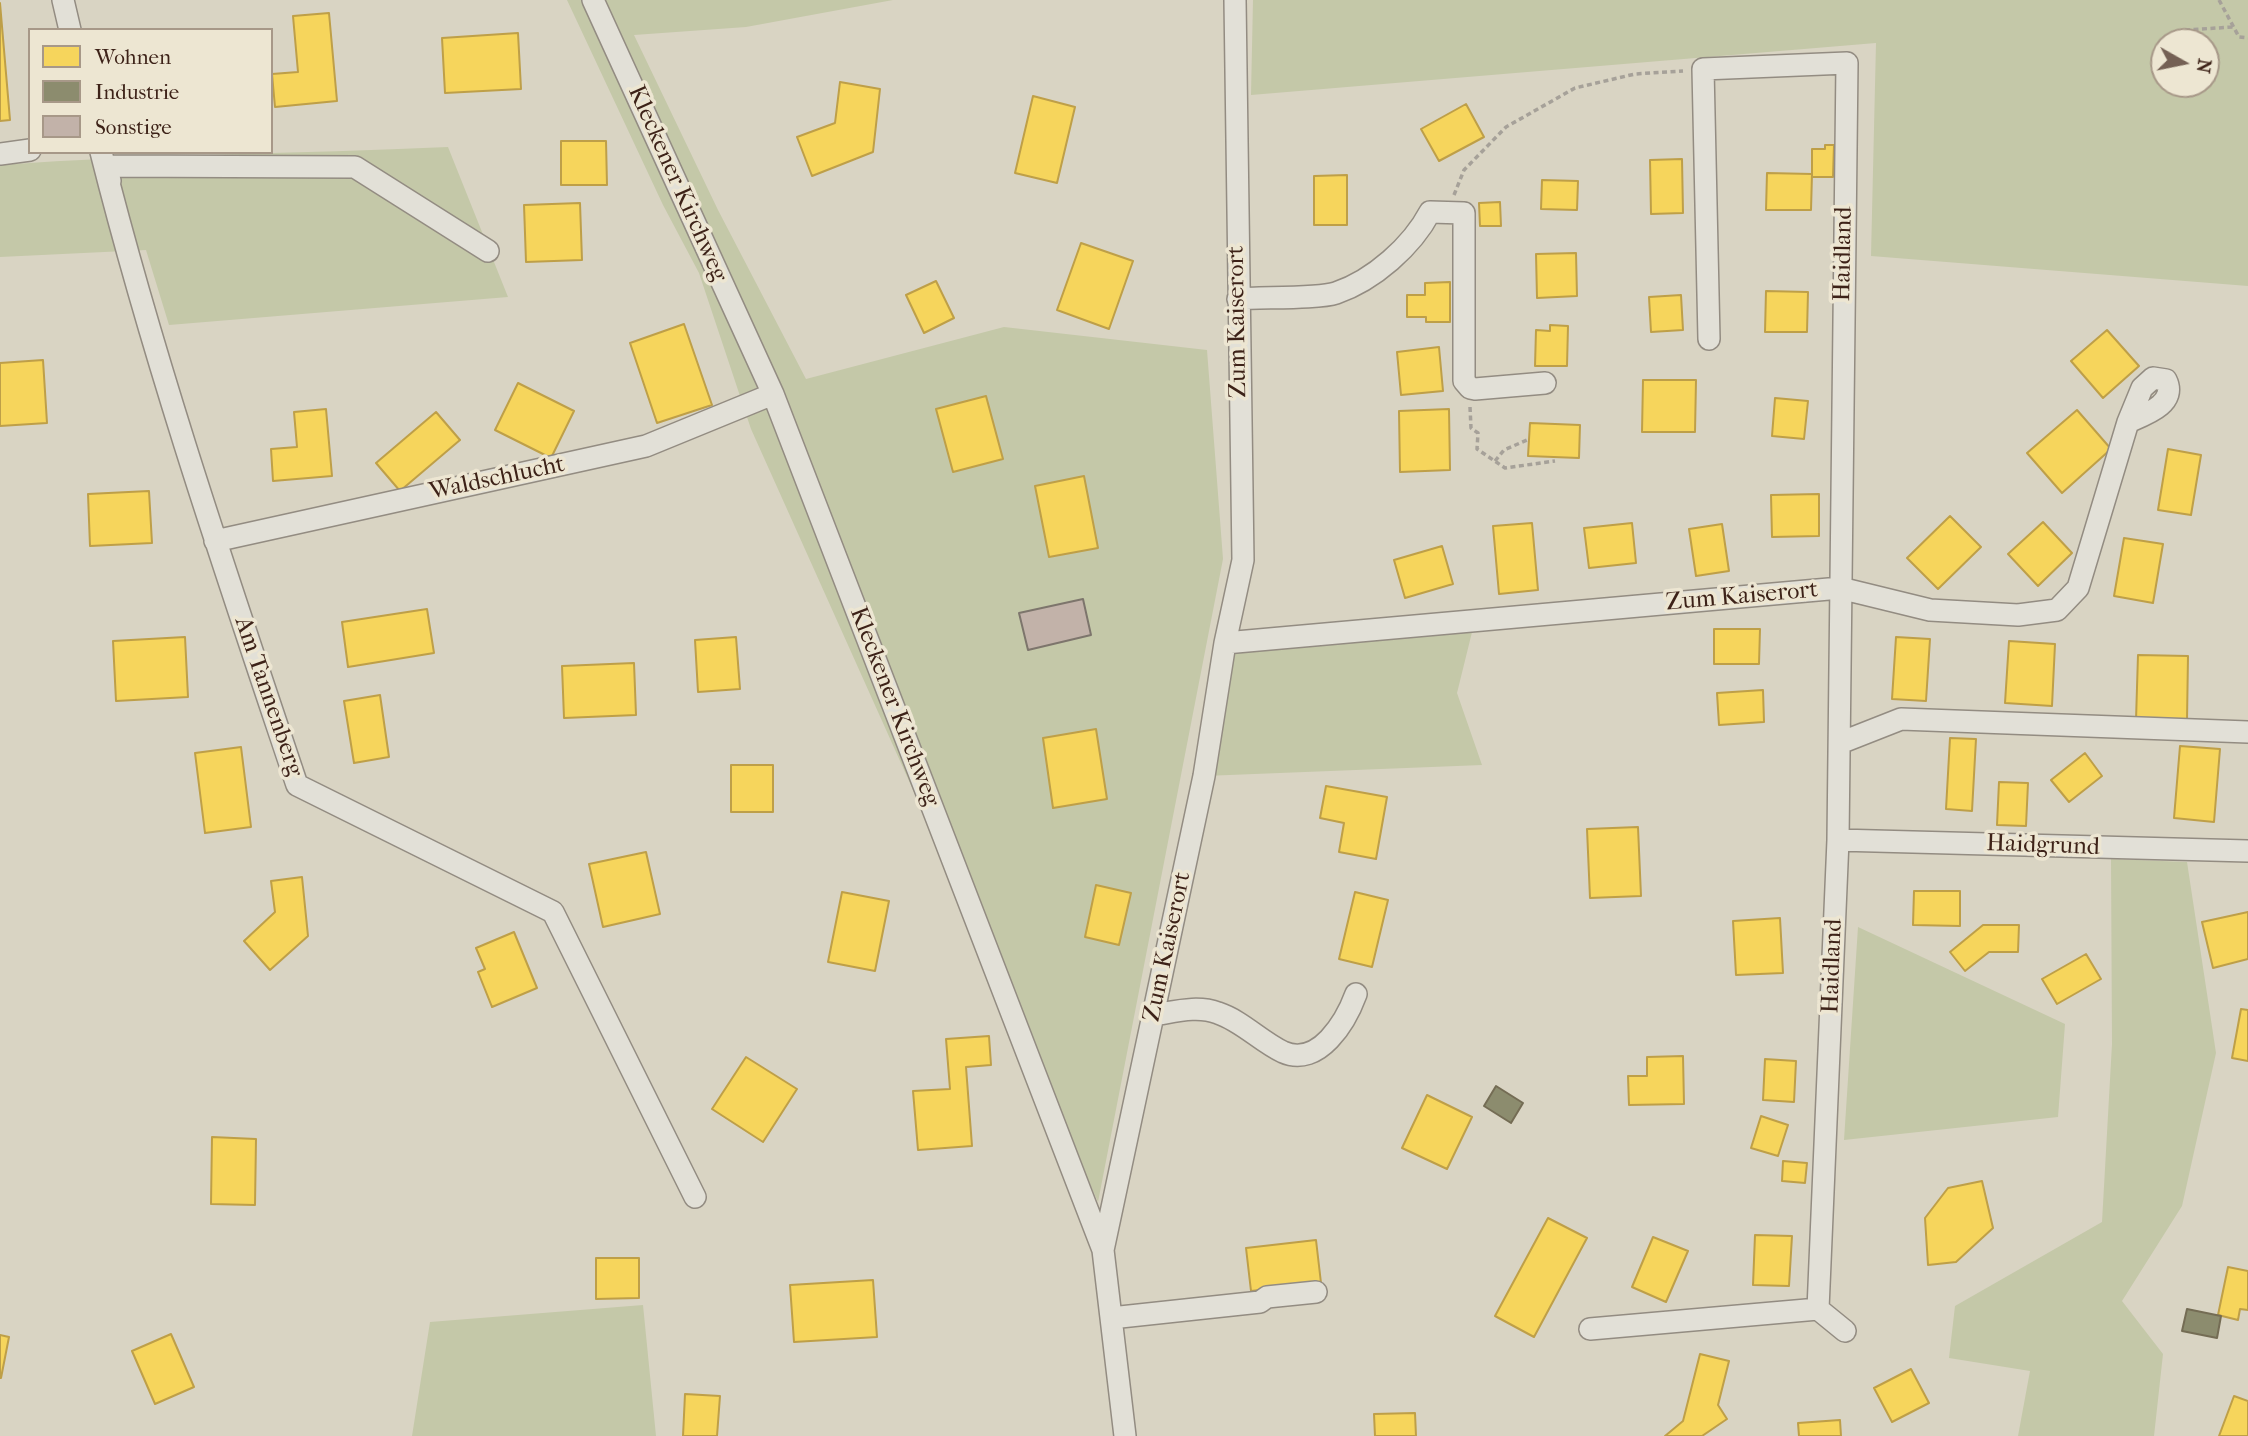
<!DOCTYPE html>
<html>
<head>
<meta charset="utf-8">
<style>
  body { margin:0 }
  #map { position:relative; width:2248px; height:1436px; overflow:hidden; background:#d9d4c3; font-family:"IM FELL French Canon",serif }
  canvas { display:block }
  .legend { position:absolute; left:28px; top:28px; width:245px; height:126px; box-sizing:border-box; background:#ede6d2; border:2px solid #a79888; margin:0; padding:9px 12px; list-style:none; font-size:21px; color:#3d2218 }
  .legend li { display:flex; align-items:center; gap:14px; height:35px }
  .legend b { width:35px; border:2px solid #a79888 }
  .north { position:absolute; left:2150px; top:28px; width:70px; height:70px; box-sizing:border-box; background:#ede6d2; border:2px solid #a79888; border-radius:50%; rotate:99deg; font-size:19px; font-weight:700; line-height:28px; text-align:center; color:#3d2218 }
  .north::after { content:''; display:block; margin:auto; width:24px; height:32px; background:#746054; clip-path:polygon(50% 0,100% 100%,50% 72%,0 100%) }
</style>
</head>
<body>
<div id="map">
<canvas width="2248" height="1436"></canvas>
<ul class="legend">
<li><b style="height:19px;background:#f6d55c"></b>Wohnen</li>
<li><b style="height:19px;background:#8c8c6e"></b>Industrie</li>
<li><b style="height:19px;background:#c2b2a9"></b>Sonstige</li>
</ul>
<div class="north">N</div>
</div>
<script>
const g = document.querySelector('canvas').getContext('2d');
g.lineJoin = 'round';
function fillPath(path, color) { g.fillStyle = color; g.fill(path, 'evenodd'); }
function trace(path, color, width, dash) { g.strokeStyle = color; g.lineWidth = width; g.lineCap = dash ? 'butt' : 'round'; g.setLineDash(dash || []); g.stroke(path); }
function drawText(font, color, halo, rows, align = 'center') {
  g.font = font + ' "IM FELL French Canon",serif'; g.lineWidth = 7; g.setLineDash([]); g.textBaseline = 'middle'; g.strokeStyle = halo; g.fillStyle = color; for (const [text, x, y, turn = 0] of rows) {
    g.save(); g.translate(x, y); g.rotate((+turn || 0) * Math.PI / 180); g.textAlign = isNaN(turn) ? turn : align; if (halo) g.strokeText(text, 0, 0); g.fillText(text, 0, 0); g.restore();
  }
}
const green = new Path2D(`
  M567,0H893L746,27L634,35L718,210L806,379L1004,327L1207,350L1223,559L1098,1202L751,429L699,273L663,205Z
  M1253,0H2248V286L1871,256L1876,43L1251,95ZM2164,42H2206V84H2164Z
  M448,147L508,297L169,325L146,250L0,257V165C149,154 299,154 448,147Z
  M1475,620L1457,693L1482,765L1204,776L1225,643Z
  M2111,859L2187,862L2216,1053L2182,1206L2122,1301L2163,1354L2154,1436H2018L2030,1371L1949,1358L1955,1306L2102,1222L2112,1044Z
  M1858,927L2065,1024L2058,1117L1844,1140Z
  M643,1305L656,1436H412L430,1322Z`);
const homes = new Path2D(`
  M0,3L10,120L0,121Z
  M329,13L337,101L275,107L272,74L298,72L293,16Z
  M518,33L521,89L445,93L442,38Z
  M840,82L880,89L873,152L812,176L797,137L835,123Z
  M1033,96L1075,107L1057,183L1015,173Z
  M1466,104L1484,137L1439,161L1421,129Z
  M561,141H606L607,185H561Z
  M1825,145H1834L1833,177H1812V149H1825Z
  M1682,159L1683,213L1651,214L1650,160Z
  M1767,173L1812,174L1811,210H1766Z
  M1347,175V225H1314V176Z
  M1542,180L1578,181L1577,210L1541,209Z
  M1500,202L1501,226H1480L1479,203Z
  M580,203L582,260L526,262L524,205Z
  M1081,243L1133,261L1109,329L1057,310Z
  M1576,253L1577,296L1537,298L1536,254Z
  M936,281L954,318L924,333L906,295Z
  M1450,282V322H1426V317H1407V295H1425V283Z
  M1766,291L1808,292L1807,332H1765Z
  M1681,295L1683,330L1651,332L1649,297Z
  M684,324L712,405L657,423L630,343Z
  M1550,325L1568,326L1567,366H1535L1536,330L1550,331Z
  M2107,330L2139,366L2103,398L2071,361Z
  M1439,347L1443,391L1401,395L1397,352Z
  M43,360L47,423L0,426V363Z
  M1643,380H1696L1695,432H1642Z
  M518,383L574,411L551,458L495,430Z
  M986,396L1003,459L953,472L936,409Z
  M1775,398L1808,401L1804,439L1772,436Z
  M326,409L332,476L273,481L271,449L297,447L294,412Z
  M1449,409L1450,470L1400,472L1399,411Z
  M2077,410L2111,449L2062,493L2027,453Z
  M436,412L460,440L400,491L376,463Z
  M1530,423L1580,425L1579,458L1528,456Z
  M2168,449L2201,455L2191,515L2158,510Z
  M1084,476L1098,548L1049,557L1035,486Z
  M149,491L152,543L90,546L88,494Z
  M1819,494V536L1772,537L1771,495Z
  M1950,516L1981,547L1938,589L1907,558Z
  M2043,522L2072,553L2038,586L2008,554Z
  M1532,523L1538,590L1499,594L1493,526Z
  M1632,523L1636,563L1589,568L1584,528Z
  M1722,524L1729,571L1696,576L1689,529Z
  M2124,538L2163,544L2153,603L2114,596Z
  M1442,546L1453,584L1405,598L1394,560Z
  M427,609L434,653L348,667L342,622Z
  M1714,629H1760L1759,664H1714Z
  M185,637L188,697L116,701L113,641Z
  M736,637L740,689L698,692L695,640Z
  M1896,637L1930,639L1926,701L1892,699Z
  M2009,641L2055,644L2052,706L2005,703Z
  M2138,655L2188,656L2187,720H2136Z
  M634,663L636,715L564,718L562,666Z
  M1763,690L1764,722L1719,725L1717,693Z
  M380,695L389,757L354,763L344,701Z
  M1096,729L1107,799L1053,808L1043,738Z
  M1950,738L1976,739L1972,811L1946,809Z
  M2180,746L2220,749L2214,822L2174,818Z
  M241,747L251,827L205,833L195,753Z
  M2085,753L2102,776L2069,802L2051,780Z
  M731,765H773V812H731Z
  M1999,782L2028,783L2026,826L1997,825Z
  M1326,786L1387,797L1376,859L1339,852L1344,823L1320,818Z
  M1638,827L1641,896L1590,898L1587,829Z
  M646,852L660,914L603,927L589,864Z
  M302,877L308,936L270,970L244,941L275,912L271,881Z
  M1096,885L1131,893L1119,945L1085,937Z
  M1914,891H1960V926L1913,925Z
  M842,892L889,901L875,971L828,962Z
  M1355,892L1388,900L1372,967L1339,959Z
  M2248,912V959L2213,968L2202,922Z
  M1780,918L1783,973L1736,975L1733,921Z
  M1983,925H2019L2018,952H1989L1965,971L1950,952Z
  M514,932L537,988L492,1007L478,972L485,969L476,948Z
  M2086,954L2101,979L2057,1004L2042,979Z
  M2241,1009L2248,1010V1061L2232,1058Z
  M989,1036L991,1065L966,1067L972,1146L918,1150L913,1091L950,1089L946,1039Z
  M1683,1056L1684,1104L1629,1105L1628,1076H1647V1057Z
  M746,1057L797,1089L763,1142L712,1109Z
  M1765,1059L1796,1061L1794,1102L1763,1100Z
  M1427,1095L1472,1117L1447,1169L1402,1148Z
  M1761,1116L1788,1125L1778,1156L1751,1148Z
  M212,1137L256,1139L255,1205L211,1204Z
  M1783,1161L1807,1163L1805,1183L1782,1181Z
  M1982,1181L1993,1228L1956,1262L1928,1265L1925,1218L1948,1188Z
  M1548,1218L1587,1238L1534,1337L1495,1316Z
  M1755,1235L1792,1236L1789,1286L1753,1285Z
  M1653,1237L1688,1251L1666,1302L1632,1287Z
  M1316,1240L1321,1283L1251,1291L1246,1248Z
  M596,1258H639V1298L596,1299Z
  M2228,1267L2248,1271V1310L2240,1309L2238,1320L2218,1315Z
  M873,1280L877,1337L794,1342L790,1285Z
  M171,1334L194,1387L155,1404L132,1351Z
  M0,1335L9,1337L1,1378H0Z
  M1700,1354L1729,1361L1718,1405L1727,1419L1702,1436H1665L1683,1421Z
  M1911,1369L1929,1403L1892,1422L1874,1388Z
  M685,1394L720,1396L717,1436H683Z
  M2234,1396L2248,1401V1436H2219Z
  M1415,1413L1416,1436H1375L1374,1414Z
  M1840,1420L1841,1436H1799L1798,1423Z`);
const industry = new Path2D(`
  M1496,1086L1523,1103L1511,1123L1484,1106Z
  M2187,1309L2221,1316L2217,1338L2182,1331Z`);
const building = new Path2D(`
  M1083,599L1091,635L1028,650L1019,613Z`);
const path = new Path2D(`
  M2219,0L2239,37L2248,38
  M2185,30L2233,27
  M1454,195L1464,170L1506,127L1575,88L1635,74L1683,71
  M1470,407L1471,428L1478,433L1477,449L1505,468L1555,461
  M1495,461L1504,450L1527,440`);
const minor = new Path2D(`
  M63,0L70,30
  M593,0L773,394L1103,1250L1125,1436
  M101,152C155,366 227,576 297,785L553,912L695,1197
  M0,154L30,150
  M110,181L106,166L355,167L488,251
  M1238,299C1260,297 1318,299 1336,293C1374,280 1412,246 1430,212L1464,213V381L1470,388L1475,389L1545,383
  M1709,339L1703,69L1847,63L1838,840L1818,1309L1845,1331
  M215,541L646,446L773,394
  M1225,643L1840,588L1930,610L2018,615L2057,610L2078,588L2128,422L2142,388L2153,378L2166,380C2178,404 2144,415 2128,422
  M1840,743L1901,719L2248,732
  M1838,840L2248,851
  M1153,1015C1174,1012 1197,1005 1218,1013C1242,1021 1260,1041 1283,1052C1319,1068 1346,1021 1356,994
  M1103,1250L1204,776L1225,643L1243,560L1235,0
  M1111,1318L1260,1302L1267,1297L1316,1292
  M1590,1329L1818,1309`);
const streetNames = [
  ["Kleckener Kirchweg",677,184,66],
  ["Haidland",1844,254,-89],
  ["Zum Kaiserort",1238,322,-91],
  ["Waldschlucht",497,479,-12],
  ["Zum Kaiserort",1742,597,-5],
  ["Am Tannenberg",268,697,71],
  ["Kleckener Kirchweg",894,707,69],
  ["Haidgrund",2043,846,2],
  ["Zum Kaiserort",1168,947,-78],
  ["Haidland",1833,966,-88]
];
fillPath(green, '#c4c8a8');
fillPath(homes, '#f6d55c');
trace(homes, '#be9f48', 2);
fillPath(industry, '#8c8c6e');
trace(industry, '#746c54', 2);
fillPath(building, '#c2b2a9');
trace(building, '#7d756c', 2);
trace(minor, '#938c82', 24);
trace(path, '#a6a199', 3.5, [5, 3.5]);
trace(minor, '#e2e0d7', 21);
drawText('24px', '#3d2218', '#ede6d2', streetNames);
</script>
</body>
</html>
